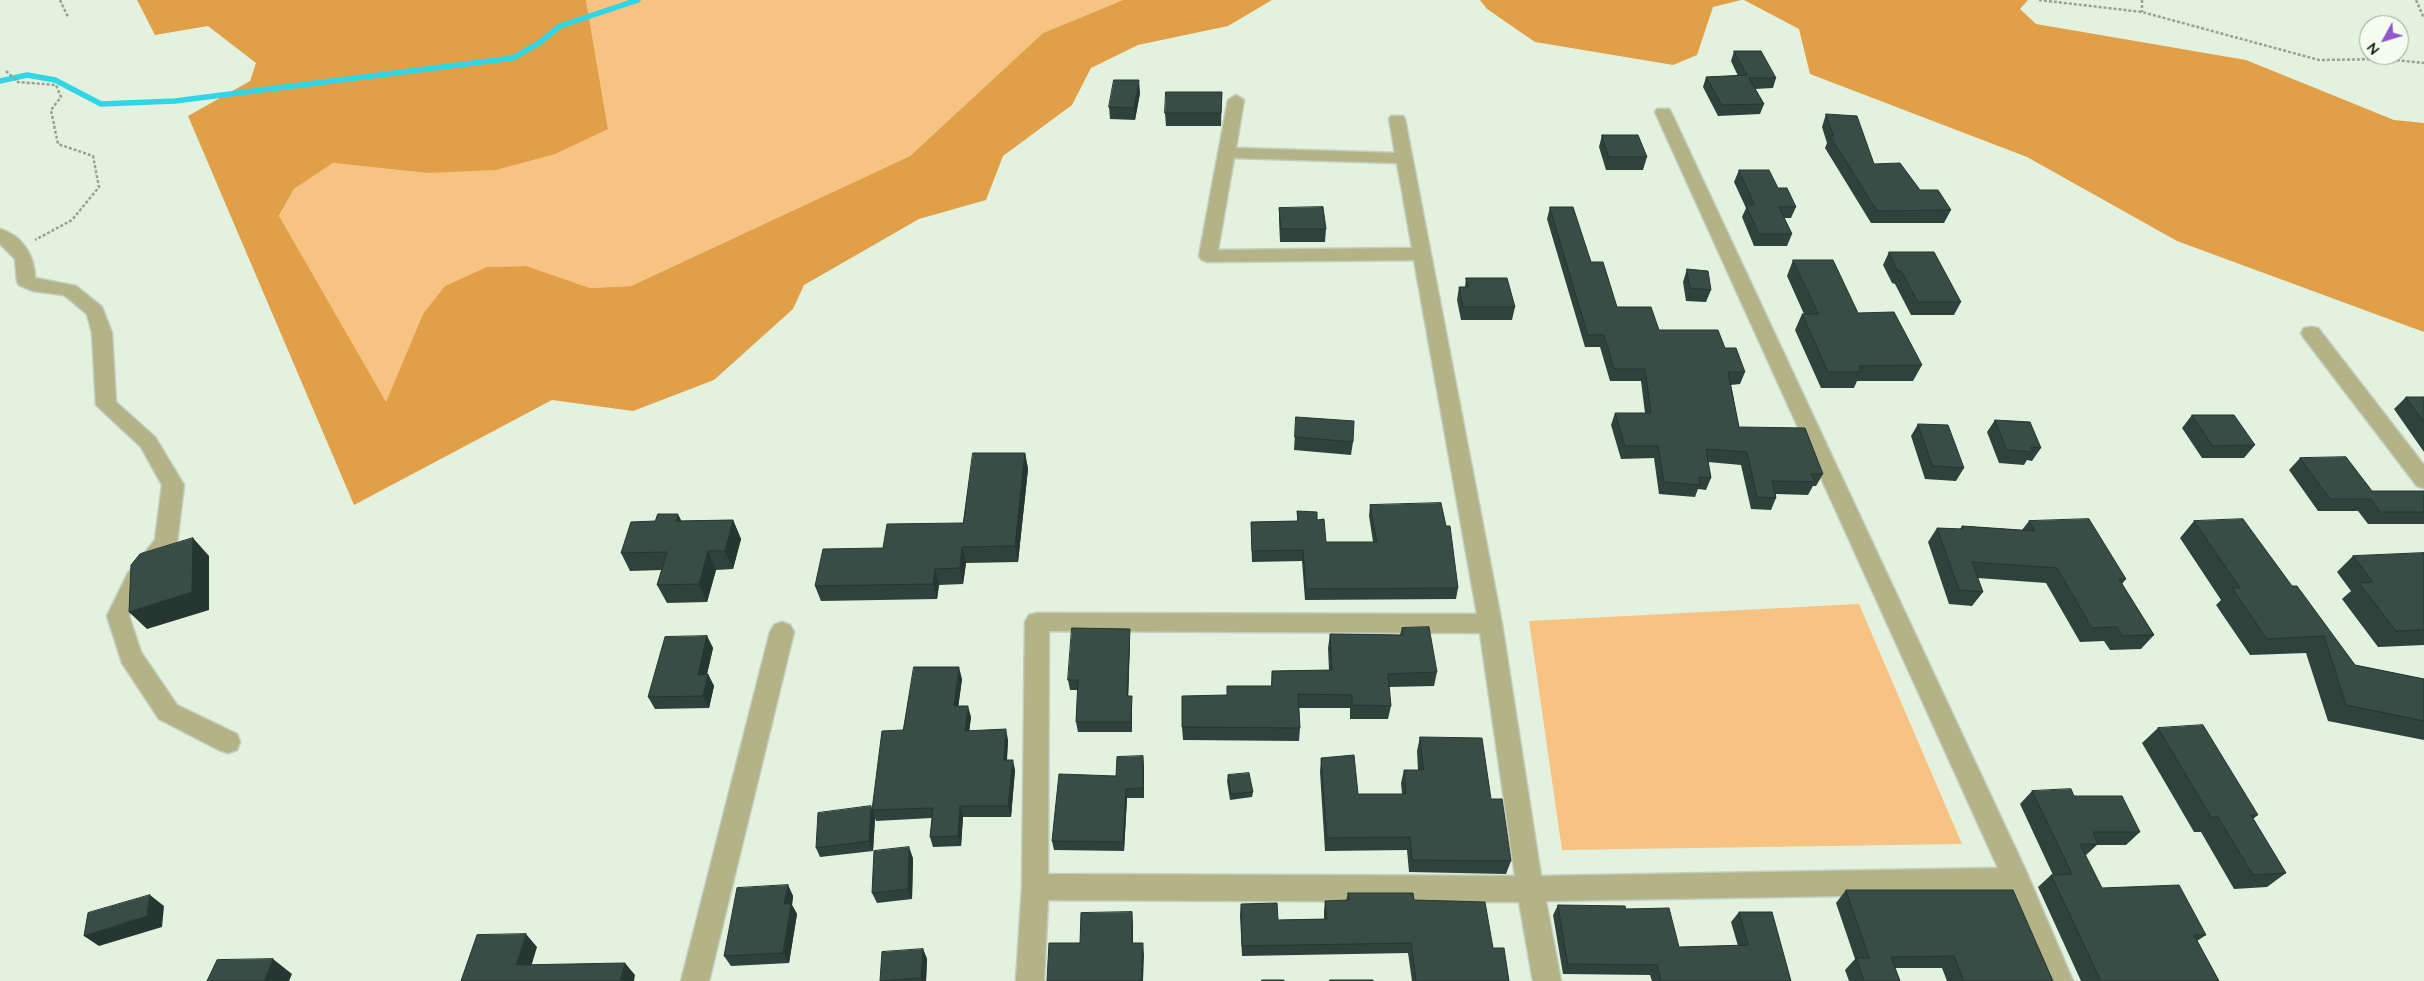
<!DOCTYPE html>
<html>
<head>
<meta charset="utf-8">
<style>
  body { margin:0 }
  #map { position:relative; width:2424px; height:981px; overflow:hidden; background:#e3f2df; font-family:Mulish,sans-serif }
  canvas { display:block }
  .north { position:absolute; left:2359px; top:15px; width:50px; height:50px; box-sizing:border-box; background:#f3feef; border:1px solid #9aa397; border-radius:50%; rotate:231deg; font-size:14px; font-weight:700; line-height:20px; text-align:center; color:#151a14 }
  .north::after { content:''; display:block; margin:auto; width:18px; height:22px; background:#9555cb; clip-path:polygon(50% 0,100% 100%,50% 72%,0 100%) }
</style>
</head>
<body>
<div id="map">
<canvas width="2424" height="981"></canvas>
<div class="north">N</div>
</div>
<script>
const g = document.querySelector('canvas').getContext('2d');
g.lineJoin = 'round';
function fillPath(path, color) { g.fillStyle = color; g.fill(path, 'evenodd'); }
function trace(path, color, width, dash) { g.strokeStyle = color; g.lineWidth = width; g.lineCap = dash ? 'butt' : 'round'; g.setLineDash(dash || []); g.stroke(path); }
const green = new Path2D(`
  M586,0H1123L1043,33L910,156L631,286L590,288L525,266L487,267L423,314L386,403L279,217L294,189L333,163L427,173L608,129Z
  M1859,604L1962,844L1562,850L1529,621Z`);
const forest = new Path2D(`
  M137,0H586L608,129L555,154L496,170L427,173L333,163L294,189L279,216L386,402L423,314L445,286L487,267L526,266L590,288L631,286L910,156L1043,33L1123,0H1272L1228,26L1138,45L1091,68L1072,105L1003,156L986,200L919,219L804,285L793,309L714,380L633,411L552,400L354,505L188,116L250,81L256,63L208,26L155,35Z
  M1480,0H1741L1713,7L1697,55L1673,65L1535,42L1487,9Z
  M1744,0H2028L2020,9L2036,24L2246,60L2394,120L2424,123V332L2177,241L2027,157L1810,74L1799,29Z`);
const stream = new Path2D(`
  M0,81L27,75L55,80L101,104L175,101L513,58L539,43L560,26L638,0`);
const path = new Path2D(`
  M60,0L68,17
  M2039,0L2142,12L2319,60L2385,59L2424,63
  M2142,0V12
  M2416,0L2424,18
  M6,71L18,82L56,85L61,97L51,110L58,144L93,156L99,187L72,220L35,240`);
const street = new Path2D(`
  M1236,95L1244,100L1236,148L1395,153L1389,119L1391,116H1403L1405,119L1502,624L1541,876L1998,868L1655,112L1657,109H1669L1671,112L2026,871L2073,981H2045L2009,893L1546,901L1561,981H1533L1519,902L1048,900L1044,981H1016L1022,887L1025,622L1029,615L1037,613L1477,614L1414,260L1208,262L1202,260L1199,256L1228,100ZM1234,158L1397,163L1412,248L1218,250ZM1049,631L1480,633L1515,876L1048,874Z
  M0,229C22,235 35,256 35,278L76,286L102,307L112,333L116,402L155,437L184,485L177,543L145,585L129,616L141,652L177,705L237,734L240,742L237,750L228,753L219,750L159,719L122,663L107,616L128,573L155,540L162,485L141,447L96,405L92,333L87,314L64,295L33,291L19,285L17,281L15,259L0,244Z
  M2311,327L2318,328L2424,465V488L2417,486L2304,338L2301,333L2304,328Z
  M782,622L790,625L794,632L709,981H681L770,632L774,625Z`);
const wall = new Path2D(`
  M1734,51L1776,78L1773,88L1755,89L1764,104L1760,114L1718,116L1703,87L1706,77L1738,76L1731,61Z
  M1222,92L1221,126H1166L1165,113Z
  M1140,93L1135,120L1110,119L1109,107Z
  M1826,114L1874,164L1920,190L1951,210L1944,223H1871L1825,148L1827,143L1822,127Z
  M1602,135L1647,157L1643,170H1606L1599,147Z
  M1739,170L1778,188L1796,207L1791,218H1784L1792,234L1787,246H1754L1742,217L1746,208L1734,182Z
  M1550,207L1591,262L1617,307L1659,330L1725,348L1745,372L1740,384L1731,385L1739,427L1823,474L1816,486H1813L1808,495L1776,494V498L1771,510L1751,509L1741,465L1708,462L1711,478L1706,490L1698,489L1695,497L1659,494L1654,458L1621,459L1611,425L1615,413H1645L1641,381H1610L1600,347H1585L1547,219Z
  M1279,208L1326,229L1325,242H1280L1279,220Z
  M1889,252L1961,302L1954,315H1911L1895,284L1892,283L1883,265Z
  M1793,260L1922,365L1913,381H1857L1854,388H1821L1795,330L1802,314H1804L1787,276Z
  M1687,269L1711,290L1706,302L1686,301L1683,282Z
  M1466,278L1515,307L1512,320H1461L1457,300L1459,287H1465Z
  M2406,397H2424V452L2394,409Z
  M2192,415L2255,445L2244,458H2202L2182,428Z
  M1296,417L1353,442L1351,455L1294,450Z
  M1995,420L2041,448L2032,461L2027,460L2024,465L1999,463L1987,432Z
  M1918,424L1964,468L1956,481L1925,479L1911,436Z
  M1025,453L1028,469L1018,562L966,563L963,584L939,585L937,599L821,601L815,586L883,548L963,523Z
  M2300,458L2372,491H2424V524H2368L2358,511H2318L2289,470Z
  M1370,505L1458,588L1456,599L1305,600L1302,561L1252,562L1251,533V522L1297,521V511L1317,520L1326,542H1373L1369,516Z
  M733,520L741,539L733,569L716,570L707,602L667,603L657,585L662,570L630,571L621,553L682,521Z
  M2029,521L2126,579L2122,584L2154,635L2141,649L2110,650L2104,641L2080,642L2046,583L1978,578L1983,592L1972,606L1949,604L1928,542L1937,528L1960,529L1962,526L2022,530Z
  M2194,521L2292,586L2355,665L2424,679V740L2328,721L2306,653L2250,655L2216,605L2221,600L2180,538Z
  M2424,553V645L2378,647L2342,599L2351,591L2337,572L2353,556Z
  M1402,628L1437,672L1434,686L1389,687L1391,706L1388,719H1350V708H1299L1300,728L1299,741L1183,740L1182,727L1227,695L1271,686L1272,671L1329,670L1328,648L1330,634L1400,635Z
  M707,636L713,648L707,674H708L714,686L709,708L655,709L648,697Z
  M1130,639L1128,696L1132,705V732H1078L1076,722L1078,690H1070L1068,680Z
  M962,679L958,706L971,717L969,730L1008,740L1007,760L1015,770L1011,817H963L961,846L933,847L930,837L932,818L876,821L875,818L873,851L820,857L816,848L872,809L903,730Z
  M2158,728L2258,815L2253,819L2286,873L2267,887L2234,889L2201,832H2194L2142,743Z
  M1420,737L1491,799L1511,861L1506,874L1409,872L1407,850L1325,851L1320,772L1321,758L1358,794H1402L1401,783L1404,770H1418L1417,751Z
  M1144,766V798H1127L1124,851L1054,850L1052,841L1116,776Z
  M1228,775L1253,792L1252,797L1230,800L1227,781Z
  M2032,791L2074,796L2140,832L2126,845H2097L2085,856L2102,888L2206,935L2197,941L2219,981H2081L2038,887L2051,875H2053L2020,804Z
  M913,858L912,899L877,903L872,893Z
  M788,885L793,896L792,905L797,914L789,963L731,966L724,956Z
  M1846,890L2053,981H1947L1942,968H1895L1900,981H1849L1845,970L1855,959L1836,903Z
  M1348,893L1414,900L1493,948L1509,981H1412L1408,953L1242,956L1240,915L1241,904L1278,920L1324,919V911L1325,901H1346Z
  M1558,905L1626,909L1679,947L1738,946L1731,922L1739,912L1791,981H1652L1650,975L1563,974L1553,915Z
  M923,949L927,959L926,981H880Z`);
const shadedWall = new Path2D(`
  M1139,80L1140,93L1135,120L1134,108Z
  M1025,453L1028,469L1018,562L1015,546Z
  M678,514L687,532L676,521Z
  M733,520L741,539L733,569L725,551Z
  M193,538L209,556V610L147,629L129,612Z
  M962,547L966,563L963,584L960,568Z
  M708,551L716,570L707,602L699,584Z
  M935,569L939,585L937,599L933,584Z
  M1130,629V639L1128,706L1127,696Z
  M707,636L713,648L704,687L698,675Z
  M959,667L962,679L957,717L954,706Z
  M708,674L714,686L709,708L703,696Z
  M1132,696V732L1131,722Z
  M968,706L971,717L968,742L965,731Z
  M1006,729L1008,740L1006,771L1004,760Z
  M1143,756L1144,766V798L1143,788Z
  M1013,760L1015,770L1011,817L1008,806Z
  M1126,789L1127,798L1124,851L1123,842Z
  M871,806L875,818L873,851L869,841Z
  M960,806L963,817L961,846L958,836Z
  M909,847L913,858L912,899L908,889Z
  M788,885L793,896L792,905L797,914L789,963L783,953L784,904Z
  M150,895L164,906L162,927L99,946L84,936Z
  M1132,912L1133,924V955L1132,943Z
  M526,934L537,947L528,977L516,965Z
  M1143,943L1144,955L1143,981H1141Z
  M923,949L927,959L926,981H922L921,978Z
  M273,959L292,974L289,981H264Z
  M625,963L635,975L634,981H620Z`);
const building = new Path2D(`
  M1734,51H1761L1776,78H1749L1764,104L1722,105L1706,77L1747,75Z
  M1114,80H1139L1134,108L1109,107Z
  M1166,92H1222L1221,113H1165Z
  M1826,114L1857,116L1874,164L1900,163L1920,190H1938L1951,210L1877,211L1830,136H1833Z
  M1602,135H1638L1647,157H1609Z
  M1739,170H1769L1778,188H1787L1796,207H1779L1792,234H1759L1746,205H1754Z
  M1323,207L1326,229H1281L1279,208Z
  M1550,207H1573L1591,262H1603L1617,307H1651L1659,330H1718L1725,348H1736L1745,372H1728L1739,427L1805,428L1823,474H1811L1815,482L1772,481L1776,498L1757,497L1747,452L1706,449L1711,478L1699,477L1700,485L1664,482L1658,446H1625L1615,413H1651L1645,369H1614L1604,335H1588Z
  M1889,252H1934L1961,302H1918L1901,271H1898Z
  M1793,260H1833L1858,313L1894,312L1922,365L1859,366L1861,372H1828L1802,314H1818Z
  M1687,269L1708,271L1711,290L1690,288Z
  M1466,278H1507L1515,307H1463L1459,287H1468Z
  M2406,397H2424V422Z
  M2192,415H2234L2255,445L2213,446Z
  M1296,417L1354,421L1353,442L1295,437Z
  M1995,420L2030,422L2041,448L2031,447L2033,452L2007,450Z
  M1918,424L1948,425L1964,468L1933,466Z
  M973,453H1025L1015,546L962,547L960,568L935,569L933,584L815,586L823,549L883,548L887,524L963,523Z
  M2346,457L2372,491H2424V512H2380L2371,499H2330L2300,458Z
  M1441,503L1446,526H1450L1458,588L1306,589L1303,550L1252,551L1251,522L1298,521L1297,511L1317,512V520L1324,519L1326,542H1377L1370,505Z
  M658,514H678L676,521L733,520L725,551H708L699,584L657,585L667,552L621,553L631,522L655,521Z
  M2089,519L2126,579H2119L2154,635L2122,636L2117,627L2092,628L2057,568L1972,562L1983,592L1959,590L1937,528L1963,529L1962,526L2035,531L2029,521Z
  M2243,519L2292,586H2297L2355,665L2424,679V721L2346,705L2324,636L2267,639L2232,588H2240L2194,521Z
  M193,538L192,592L129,612L131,565L140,554Z
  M2424,553V630L2396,631L2359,583L2373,582L2353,556Z
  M1429,627L1437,672L1388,674L1391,706L1352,705V695L1298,694L1300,728L1182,727V696L1227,695V686H1272V671L1332,670L1330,634L1403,635L1402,628Z
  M1072,628L1130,629L1127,696H1132L1131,722H1076L1078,680H1068Z
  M707,636L698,675L708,674L703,696L648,697L665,637Z
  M914,667H959L954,706H968L965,731L1006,729L1004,760H1013L1008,806H960L958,836L930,837L933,808L872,810L882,731L903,730Z
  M2203,725L2258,815H2251L2286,873L2253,875L2218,817H2211L2158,728Z
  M1420,737L1482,738L1491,799H1502L1511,861L1412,860L1410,837L1327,838L1321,758L1354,755L1358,794H1406L1404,770H1423Z
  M1143,756V788L1126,789L1123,842L1052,841L1059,774L1116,776L1117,757Z
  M1249,773L1253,792L1231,794L1228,775Z
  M2071,789L2074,796H2122L2140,832H2093L2098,844H2080L2102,888L2179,885L2206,935H2194L2219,981H2101L2051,875L2072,874L2032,791Z
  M871,806L869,841L816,848L818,813Z
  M909,847L908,889L872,893L874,851Z
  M788,885L784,904H791L783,953L724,956L737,888Z
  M1846,890H2013L2053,981H1964L1954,956L1891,957L1900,981H1864L1856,958H1869Z
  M1348,893H1413L1414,900L1485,902L1493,948H1504L1509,981H1416L1411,943L1242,946L1241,904L1277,903L1278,920L1327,919L1325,901L1349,900Z
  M150,895L147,916L84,936L88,913Z
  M1558,905L1625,906L1626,909L1669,908L1679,947L1748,945L1739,912H1772L1791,981H1661L1657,965L1568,964Z
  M1132,912V943H1143L1141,981H1047L1049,943H1080L1081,913Z
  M526,934L516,965L625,963L620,981H461L477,935Z
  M923,949L921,978L880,981L882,952Z
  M273,959L264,981H207L217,960Z
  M1262,980H1284V981H1262Z
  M1330,980H1373V981H1330Z`);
fillPath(green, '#f7c382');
fillPath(forest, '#e1a048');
trace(stream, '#30d5e6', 5.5);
trace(street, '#c2cfbf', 3);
trace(path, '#97a294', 2.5, [3, 2]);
fillPath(street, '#b4b287');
fillPath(wall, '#2f423c');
fillPath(shadedWall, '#263631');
fillPath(building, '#374d46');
trace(building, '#263631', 1);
</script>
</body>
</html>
